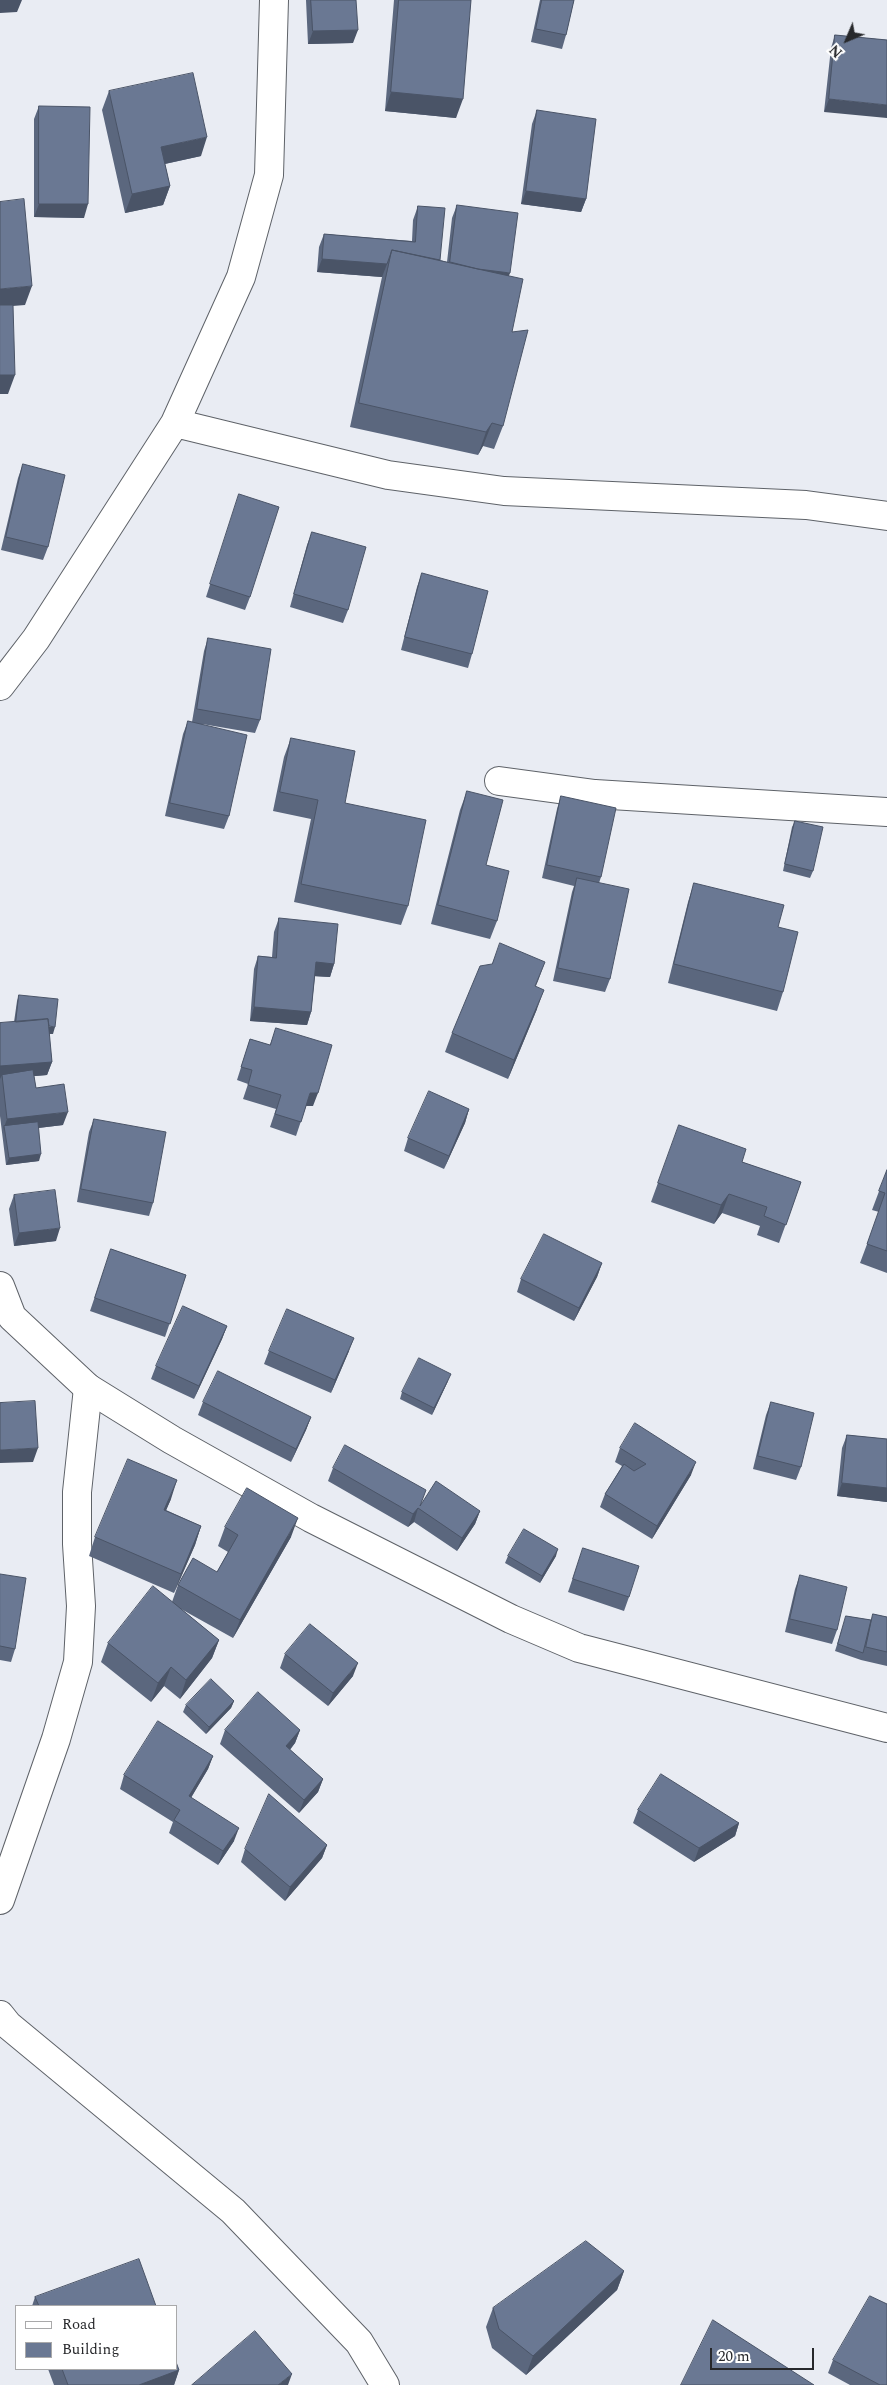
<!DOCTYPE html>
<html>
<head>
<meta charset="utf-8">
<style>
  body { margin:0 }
  #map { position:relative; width:887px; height:2385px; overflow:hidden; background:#e9ecf3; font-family:Spectral,serif }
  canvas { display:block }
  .legend { position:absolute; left:15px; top:2305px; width:162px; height:65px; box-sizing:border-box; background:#fff; border:1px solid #a9a9aa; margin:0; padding:6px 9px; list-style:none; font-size:15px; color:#27282b }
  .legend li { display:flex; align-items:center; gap:10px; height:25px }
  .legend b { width:25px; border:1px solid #a9a9aa }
  .north { position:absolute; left:822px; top:15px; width:50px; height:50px; -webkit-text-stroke:4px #fff; paint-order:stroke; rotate:225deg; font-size:14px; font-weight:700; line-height:20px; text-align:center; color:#27282b }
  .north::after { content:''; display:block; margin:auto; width:18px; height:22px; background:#27282b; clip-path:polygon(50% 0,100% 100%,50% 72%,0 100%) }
  .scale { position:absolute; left:710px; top:2348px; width:104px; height:22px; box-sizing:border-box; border:2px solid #27282b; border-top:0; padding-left:6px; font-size:15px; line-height:18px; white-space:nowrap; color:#27282b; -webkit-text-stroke:4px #fff; paint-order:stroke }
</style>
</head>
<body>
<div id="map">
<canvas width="887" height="2385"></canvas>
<ul class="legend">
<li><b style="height:6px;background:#fff"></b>Road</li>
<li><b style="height:14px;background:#6a7893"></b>Building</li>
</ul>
<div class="north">N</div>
<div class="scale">20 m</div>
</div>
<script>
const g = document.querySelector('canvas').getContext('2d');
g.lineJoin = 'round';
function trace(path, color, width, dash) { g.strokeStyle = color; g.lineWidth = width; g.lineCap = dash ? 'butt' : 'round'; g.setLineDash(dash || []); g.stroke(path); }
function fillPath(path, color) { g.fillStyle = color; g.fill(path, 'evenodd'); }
const street = new Path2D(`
  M175,423L388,475L504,491L806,505L887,516
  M0,686L36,639L175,423L241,277L269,175L274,0
  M499,781L595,794L887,812
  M0,1900L56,1739L78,1662L81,1606L77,1544V1492L88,1388
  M0,2015L8,2025L233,2211L359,2342L385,2385`);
const secondary = new Path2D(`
  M0,1286L12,1317L88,1388L172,1440L311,1518L511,1619L579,1648L887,1728`);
const wall = new Path2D(`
  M306,0H356L353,43L308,44Z
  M394,0H471L456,118L385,111Z
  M540,0H574L566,35L562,49L531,42Z
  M835,35L887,40L824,112L831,48Z
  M109,91L201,156L165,164L170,186L163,205L125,213L102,110Z
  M39,106L84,218L34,217V119Z
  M537,110L586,199L581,212L521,204L532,124Z
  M457,205L509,275L512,332L503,426L494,449L483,446L478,455L350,427L382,277L317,272L319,247L324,234L412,241L413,220L418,206L440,260L447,262L452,218Z
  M23,464L48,547L43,560L1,550L18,478Z
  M239,494L250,597L245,610L206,597Z
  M312,532L348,610L343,623L290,607L307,545Z
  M422,573L472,654L468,668L401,650L417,587Z
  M208,638L260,720L255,733L202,724L229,816L224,829L165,816L183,734L188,721L192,722L204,651Z
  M291,738L345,803L408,906L401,925L294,902L311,819L273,811L284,757Z
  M467,791L486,865L497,921L490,939L431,924L460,810Z
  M561,796L601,877L599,883L610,979L605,992L553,981L572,892L574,886L542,878L557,809Z
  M795,821L813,871L810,878L783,871L792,827Z
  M694,883L778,927L783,992L777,1011L668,983L688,902Z
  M279,918L334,964L330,977L315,976L311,1012L307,1025L250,1021L254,969L258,956L272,957L274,932Z
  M536,987L537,1009L508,1079L445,1052L452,1033Z
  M19,995L53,1034H49L52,1062L47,1075L34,1076L36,1088L63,1125L38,1128L39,1161L6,1165L0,1116V1023L14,1022L17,1001Z
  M276,1028L313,1106H306L296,1136L270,1127L276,1109L243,1099L248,1084L237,1080L250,1039L270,1045Z
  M469,1109L465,1123L444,1169L404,1151L408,1138Z
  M94,1119L153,1203L149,1216L77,1202L89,1132Z
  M679,1125L742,1162L801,1182L779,1243L757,1235L760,1226L722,1213L714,1224L651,1202Z
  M887,1170V1273L860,1263L879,1212L872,1210Z
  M14,1195L56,1241L14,1246L9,1209Z
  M111,1249L186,1275L165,1337L90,1311Z
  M602,1263L597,1277L574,1321L517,1292L521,1279Z
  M227,1326L222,1339L194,1399L151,1379L156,1366Z
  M269,1351H349L331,1393L264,1364Z
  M448,1381L432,1415L400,1399L402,1392Z
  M203,1402L311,1417L306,1430L291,1462L198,1415Z
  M771,1402L801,1467L796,1480L753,1469L766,1415Z
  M847,1435L887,1439V1502L837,1496L842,1448Z
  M620,1448L691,1475L652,1539L600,1507L605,1494L622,1466L615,1462Z
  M333,1468L421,1505L480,1511L475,1524L457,1551L414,1522L408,1527L328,1481Z
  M171,1499L166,1510L201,1526L195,1545L174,1593L89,1556L95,1537Z
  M225,1527L291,1537L233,1638L181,1609L219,1640L212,1658L180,1699L164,1686L151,1702L101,1662L108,1643L172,1602L178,1585L217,1572L228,1552L218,1546Z
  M583,1548L629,1597L624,1611L568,1592Z
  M508,1556H556L540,1583L505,1563Z
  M0,1574L15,1649L11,1662L0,1660Z
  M800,1575L837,1630L832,1644L785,1632L795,1589Z
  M873,1614L887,1617V1666L861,1660L835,1651L846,1616L871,1620Z
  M285,1654L353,1676L328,1706L280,1668Z
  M234,1701L231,1708L206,1734L183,1712L186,1705Z
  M225,1730H300L295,1743L290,1750L323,1779L318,1792L299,1813L220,1744Z
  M213,1756L208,1769L191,1798L234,1841L218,1865L169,1833L173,1822L120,1789L124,1775Z
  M638,1810L739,1823L735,1836L694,1862L633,1823Z
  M327,1845L322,1858L285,1901L241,1862L245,1849Z
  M624,2271L617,2290L526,2375L492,2348L486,2327L493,2308Z
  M35,2297L156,2306H32Z
  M833,2360L887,2385H850L828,2373Z
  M48,2369H176L179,2370L174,2385H54Z`);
const shadedWall = new Path2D(`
  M0,0H22L17,12L0,13Z
  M358,30L353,43L308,44L313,31Z
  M391,92L463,99L456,118L385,111Z
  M829,99L887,105V118L824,112Z
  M207,137L201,156L155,166L161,147Z
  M170,186L163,205L125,213L132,194Z
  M526,191L586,199L581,212L521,204Z
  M39,204H88L84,218L34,217Z
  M322,259L387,264L382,277L317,272Z
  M450,265L510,273L505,286Z
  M32,286L25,305L0,307V289Z
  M0,375H15L8,394H0Z
  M492,423L483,446L478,455L486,432Z
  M316,962L334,964L330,977L311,976Z
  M545,962L538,981L528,1005L535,986Z
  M544,990L537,1009L508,1079L514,1060Z
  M254,1007L311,1012L307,1025L250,1021Z
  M16,1023L55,1027L53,1034L14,1030Z
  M52,1062L47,1075L2,1079V1075L0,1079V1066Z
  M310,1093H318L313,1106H305Z
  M469,1109L465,1123L444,1169L449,1156Z
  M68,1112L63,1125L5,1132L4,1126L2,1133L7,1119Z
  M41,1154L39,1161L6,1165L9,1158Z
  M729,1194L722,1213L714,1224L721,1205Z
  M60,1228L56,1241L14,1246L19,1233Z
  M602,1263L597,1277L574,1321L579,1308Z
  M227,1326L222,1339L194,1399L199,1386Z
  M354,1338L349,1351L331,1393L335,1380Z
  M451,1374L448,1381L432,1415L434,1408Z
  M311,1417L306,1430L291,1462L296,1449Z
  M38,1448L33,1462L0,1463V1450Z
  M696,1462L691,1475L652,1539L657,1526Z
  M177,1480L171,1499L158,1529L164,1510Z
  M842,1483L887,1488V1502L837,1496Z
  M418,1508L414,1522L408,1527L413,1514Z
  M480,1511L475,1524L457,1551L462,1538Z
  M298,1518L291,1537L233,1638L240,1620Z
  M201,1526L195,1545L174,1593L181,1574Z
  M558,1549L556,1556L540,1583L542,1576Z
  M219,1640L212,1658L180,1699L186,1680Z
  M358,1663L353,1676L328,1706L333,1693Z
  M171,1667L164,1686L151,1702L158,1683Z
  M234,1701L231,1708L206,1734L209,1727Z
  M300,1730L295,1743L281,1760L286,1746Z
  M213,1756L208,1769L184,1809L189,1796Z
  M323,1779L318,1792L299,1813L304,1800Z
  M739,1823L735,1836L694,1862L699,1848Z
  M239,1828L234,1841L218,1865L223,1851Z
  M327,1845L322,1858L285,1901L290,1887Z
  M624,2271L617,2290L526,2375L533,2356Z
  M179,2370L174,2385H139Z
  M292,2374L288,2385H278Z`);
const building = new Path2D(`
  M311,0H356L358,30L313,31Z
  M399,0H471L463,99L391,92Z
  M542,0H574L566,35L536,29Z
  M835,35L887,40V105L829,99Z
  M193,73L207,137L161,147L170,186L132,194L109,91Z
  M39,106L90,107L88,204H39Z
  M537,110L596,119L586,199L526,191Z
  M24,199L32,286L0,289V202Z
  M457,205L518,213L510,273L478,269L450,262Z
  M418,206L445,208L440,260L392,250L387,264L322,259L324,234L415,242Z
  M392,250L523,279L512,332L528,330L503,426L492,423L486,432L359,403Z
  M0,305H13L15,375H0Z
  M23,464L65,475L48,547L6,537Z
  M239,494L279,507L250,597L210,584Z
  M312,532L366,547L348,610L294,594Z
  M422,573L488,591L472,654L405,637Z
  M208,638L271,649L260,720L197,709Z
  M188,721L247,735L229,816L170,803Z
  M291,738L355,751L345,803L426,820L408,906L301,884L318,800L280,792Z
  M467,791L503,800L486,865L509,871L497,921L438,905Z
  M561,796L616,808L601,877L547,865Z
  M795,821L823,827L813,871L785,864Z
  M577,878L629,889L610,979L558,968Z
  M694,883L784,905L778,927L798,932L783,992L674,964Z
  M279,918L338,924L334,964L316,962L311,1012L254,1007L258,956L276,958Z
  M500,943L545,962L535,986L544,990L514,1060L452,1033L480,966L492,964Z
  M19,995L58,999L55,1027L49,1026L48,1019L16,1022Z
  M48,1019L52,1062L0,1066V1023Z
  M276,1028L332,1045L318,1093H310L301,1122L275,1114L281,1095L248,1085L252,1070L241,1067L250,1039L270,1045Z
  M33,1070L36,1088L64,1084L68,1112L7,1119L2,1075Z
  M429,1091L469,1109L449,1156L408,1138Z
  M94,1119L166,1132L153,1203L81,1189Z
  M38,1122L41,1154L9,1158L4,1126Z
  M679,1125L746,1149L742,1162L801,1182L786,1225L764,1216L767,1207L729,1194L721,1205L658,1183Z
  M887,1170V1251L867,1244L885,1193L879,1191Z
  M55,1190L60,1228L19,1233L14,1195Z
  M544,1234L602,1263L579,1308L521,1279Z
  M111,1249L186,1275L170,1324L95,1298Z
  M183,1306L227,1326L199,1386L156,1366Z
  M287,1309L354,1338L335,1380L269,1351Z
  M419,1358L451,1374L434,1408L402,1392Z
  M218,1371L311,1417L296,1449L203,1402Z
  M35,1401L38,1448L0,1450V1403Z
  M771,1402L814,1413L801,1467L758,1456Z
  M635,1423L696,1462L657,1526L605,1494L624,1464L634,1471L646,1464L620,1448Z
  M847,1435L887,1439V1488L842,1483Z
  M345,1445L426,1490L420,1506L436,1481L480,1511L462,1538L418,1508L413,1514L333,1468Z
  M128,1459L177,1480L164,1510L201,1526L181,1574L95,1537Z
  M247,1488L298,1518L240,1620L178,1585L193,1558L217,1572L238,1535L225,1527Z
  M524,1529L558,1549L542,1576L508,1556Z
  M583,1548L639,1566L629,1597L573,1579Z
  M0,1574L26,1578L15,1649L0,1646Z
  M800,1575L847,1587L837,1630L790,1619Z
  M153,1586L219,1640L186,1680L171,1667L158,1683L108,1643Z
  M873,1614L887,1617V1652L866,1647Z
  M846,1616L871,1620L863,1653L838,1644Z
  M310,1624L358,1663L333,1693L285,1654Z
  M211,1679L234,1701L209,1727L186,1705Z
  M258,1692L300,1730L286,1746L323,1779L304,1800L225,1730Z
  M158,1721L213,1756L189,1796L239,1828L223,1851L174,1820L180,1810L124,1775Z
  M661,1774L739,1823L699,1848L638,1810Z
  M269,1794L327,1845L290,1887L245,1849Z
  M586,2241L624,2271L533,2356L499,2329L493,2308Z
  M139,2259L156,2306H39L35,2297Z
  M870,2296L887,2304V2385H880L833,2360Z
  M713,2320L814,2385H681Z
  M255,2331L292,2374L278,2385H192Z
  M176,2362L179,2370L139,2385H68L62,2369H176Z`);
trace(street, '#5e6268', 30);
trace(secondary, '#5e6268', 30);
trace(street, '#fff', 28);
trace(secondary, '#fff', 28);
fillPath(wall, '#5b677e');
fillPath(shadedWall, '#4a5467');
fillPath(building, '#6a7893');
trace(building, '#4a5467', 1);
</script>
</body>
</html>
